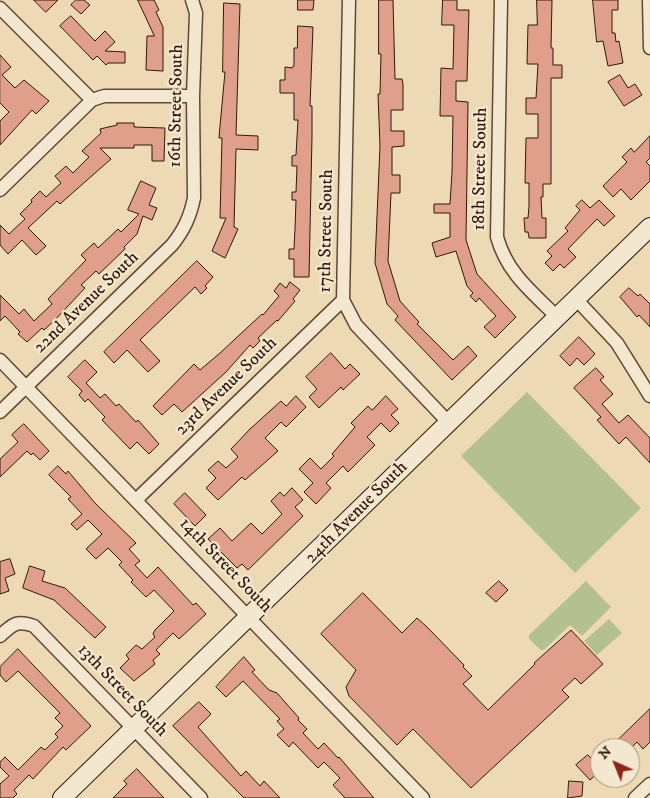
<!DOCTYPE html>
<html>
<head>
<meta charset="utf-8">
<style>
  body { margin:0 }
  #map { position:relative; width:650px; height:798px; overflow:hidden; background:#eddab5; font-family:"IM FELL DW Pica",serif }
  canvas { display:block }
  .north { position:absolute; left:590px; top:738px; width:50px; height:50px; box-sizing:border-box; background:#f3e7cf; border:1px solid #a69481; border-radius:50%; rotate:316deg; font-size:14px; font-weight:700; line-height:20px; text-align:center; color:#32170b }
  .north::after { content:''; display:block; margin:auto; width:18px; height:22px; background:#8f2418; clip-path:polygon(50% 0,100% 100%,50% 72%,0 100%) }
</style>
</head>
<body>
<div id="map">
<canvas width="650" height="798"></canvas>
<div class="north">N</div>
</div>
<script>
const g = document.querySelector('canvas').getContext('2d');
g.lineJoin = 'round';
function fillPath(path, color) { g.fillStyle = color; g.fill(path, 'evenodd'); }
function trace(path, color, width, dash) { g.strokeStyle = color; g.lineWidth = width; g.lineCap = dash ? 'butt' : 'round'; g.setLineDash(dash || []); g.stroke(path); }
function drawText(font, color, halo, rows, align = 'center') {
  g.font = font + ' "IM FELL DW Pica",serif'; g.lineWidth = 4.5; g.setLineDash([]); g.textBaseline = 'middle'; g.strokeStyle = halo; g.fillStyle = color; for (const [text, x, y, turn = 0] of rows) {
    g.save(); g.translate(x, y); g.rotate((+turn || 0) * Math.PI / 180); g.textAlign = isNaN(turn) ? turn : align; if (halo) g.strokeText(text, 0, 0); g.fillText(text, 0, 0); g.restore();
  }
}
const green = new Path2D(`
  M527,392L641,508L575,573L461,456Z
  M586,581L611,607L582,636L570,625L544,650H541L529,639V635Z
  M609,619L622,633L597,655L584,641Z`);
const building = new Path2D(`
  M34,0H58L46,12Z
  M76,0H84L90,5L81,14L71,5Z
  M138,0H154L159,10L156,12L163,27V71L146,70L147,36H154Z
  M298,0H314L313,10H298Z
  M379,0H393L395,79H402L403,84V110H391V131H404V146L392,147V175H400V193H391L388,261L400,301L419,322L417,324L453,360L468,346L477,356L452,380L395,320L398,316L387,304L375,263L380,146L378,94H380L381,54H379Z
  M443,0H457V10H469L467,81H456V101L468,102L466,240L477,274L516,317L495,338L484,327L496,316L479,298L476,302L470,296L473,293L467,286L456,251L436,257L432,243L450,237V213H434V204H450L452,172L453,116H440L441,68L453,69L454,25H442Z
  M537,0H552L551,48H553V65H562V78H551V184H543V197H541L542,218H546V238H529L528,232H525L524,218H528L529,207V183H525L526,138H538V114H526V98H536L538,64H527L528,25H537Z
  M593,0H618V10H612V33H615L616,42L619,41L623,63L608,66L603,41L597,42Z
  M224,3L240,4L236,135L258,136V150L236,149L234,227L238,229L225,258L212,251L226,218H220L222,138H219L220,126L225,72H223Z
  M71,16L95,41L105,31L115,42L105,51L125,52V63H108L106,65L97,56L93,60L60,26Z
  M298,26L313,27L310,106H312V136L309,277H294V259H289V249H294L295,229L296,200H292V192H296L297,166H292V156L296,155L298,120H294V93H280V80H285V67L292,68L294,65V48H297Z
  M0,55L11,67L2,75L15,88L24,80L49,101L36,114L32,110L0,145V121L9,112L0,103Z
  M620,75L628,88L635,84L642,95L624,106L608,82Z
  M117,123H134V127L165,128L164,161H152V145H134V148H100L111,159L60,204L57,201L28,228L46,246L36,255L22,240L8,254L0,245V225L9,234L25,219L20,214L32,202L31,200L40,191L46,197L61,183L55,176L66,166L73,173L89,157L82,151L101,133L100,129L117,125Z
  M650,136V158L646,162L650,166V181L631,200L621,189L613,197L603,186L627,162L622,157L631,148L634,152Z
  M141,181L156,188L149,205L157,208L152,220L143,216L137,234L124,247L125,249L99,274L96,271L81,285L85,288L54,321L44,330L42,328L27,342L18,334L20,332L5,316L0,321V295L19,314L24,309L34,321L52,304L48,299L86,260L81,255L94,243L98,248L118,229L121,232L139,214L128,210Z
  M582,200L590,208L599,200L615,216L604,226L597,219L568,249L576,257L564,268L560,264L553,271L545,263L552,256L547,251L568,231L565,228L580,210L576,206Z
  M197,261L213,277L205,286L207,288L201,294L195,287L140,340L160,361L148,372L127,350L114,363L104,352Z
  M290,282L300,290L293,299L295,301L278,321L277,320L258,338L260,341L253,348L250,345L226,372L182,412L174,404L162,415L153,406L194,364L200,370L220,353L262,314L263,315L279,296L274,291L280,283L286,288Z
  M629,288L638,296L640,294L650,304V327L639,315L637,317L620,297Z
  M579,337L595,354L584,365L577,358L570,366L560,356Z
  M331,353L345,369L350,364L360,374L343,390L341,387L319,408L309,397L317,389L306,377Z
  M85,360L97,372L86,383L100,398L105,394L116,406L119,404L136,422L138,420L159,444L149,454L137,442L130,449L102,420L105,417L88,399L85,402L79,395L82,391L68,377Z
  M596,368L604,377L600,380L613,394L602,404L619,423L628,415L650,438V463L626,437L619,444L597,420L601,417L574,388Z
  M296,396L306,407L286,427L281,422L265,438L278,451L245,480L242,477L218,500L206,488L216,478L208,470L218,461L226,468L238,457L231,449L250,429L281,401L286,406Z
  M386,396L398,409L391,415L399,423L390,432L381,423L367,437L375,445L348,472L343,466L326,483L331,488L316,504L304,492L313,483L299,469L310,458L321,469L334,456L332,454L355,427L351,423L368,406L372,410Z
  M24,424L49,451L40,460L33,453L31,455L27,451L0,477V459L18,442L12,435Z
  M58,466L66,474L68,471L95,503L136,543L129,549L140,561L135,565L147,578L158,567L193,605L196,603L206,614L179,639L173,633L156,650L160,654L153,660L155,664L134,681L120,668L129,659L126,655L136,645L142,649L155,637L153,634L155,630L174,611L154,590L146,597L131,582L133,580L119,565L122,562L108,548L96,559L86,549L102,534L88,520L77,530L71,524L82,514L68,499L71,497L49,475Z
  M292,488L303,500L295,507L303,516L248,570L242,564L237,568L208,539L220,528L232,541L251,523L262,534L282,514L271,501L280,492L284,496Z
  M185,493L206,515L195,526L174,504Z
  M10,559L15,574L5,578L9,591L0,594V562Z
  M30,566L45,571L42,581L65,588L106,627L95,638L54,600L23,588Z
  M499,581L508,590L496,602L486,593Z
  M363,593L402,633L417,618L427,627L464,665L463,667L472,676L463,684L488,710L535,664L534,663L571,630L603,664L581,684L575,678L562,690L569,697L471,788L413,729L397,745L349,696L346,687L356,670L321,634Z
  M18,649L91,726L66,750L63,747L33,779L29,775L14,790L17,794L13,798H0V784L9,776L0,767V762L5,757L18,770L41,747L45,750L58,737L55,734L63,726L55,718L60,713L18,671L6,682L0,675V667Z
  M244,657L255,670L252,672L269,690L277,693L299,718L298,720L307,729L303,733L318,749L324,743L338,758L339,757L374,798H345L333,785L340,778L324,762L318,768L293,742L289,747L277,735L284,729L277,721L280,719L243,681L226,697L216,687Z
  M199,702L211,714L198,727L241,776L246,771L260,786L264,781L280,798H244L173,726Z
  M650,709V742L643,749L637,742L631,748H620L615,743Z
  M588,755L594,761L600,755V771L590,780L576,765Z
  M137,769L164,798H113L127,784L124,781Z
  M569,781L583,782L582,796L568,798Z`);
const street = new Path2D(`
  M349,0L343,300L356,325L449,423
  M501,0L497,237C507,273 531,291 557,317
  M649,0L650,48
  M0,8L92,100
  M0,190L92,100L104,96H193
  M576,299L617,343L650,396
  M0,360L423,798
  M0,412L172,245C184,230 190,217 194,198L193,96L196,13L192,0
  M136,500L343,300
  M0,636C13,624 16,620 34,626L201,798
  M635,798L650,784`);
const secondary = new Path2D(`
  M62,798L650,227`);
const streetNames = [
  ["16th Street South",177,106,-89],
  ["18th Street South",481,169,-89],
  ["17th Street South",327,231,-89],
  ["22nd Avenue South",87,303,-44],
  ["23rd Avenue South",227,387,-44],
  ["24th Avenue South",357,513,-45],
  ["14th Street South",225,566,46],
  ["13th Street South",122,691,46]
];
fillPath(green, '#b5c090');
fillPath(building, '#e09f8b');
trace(building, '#32170b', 1);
trace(street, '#614836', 15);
trace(secondary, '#32170b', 20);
trace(street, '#f3e7cf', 12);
trace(secondary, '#f3e7cf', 18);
drawText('18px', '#32170b', '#f3e7cf', streetNames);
</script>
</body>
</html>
